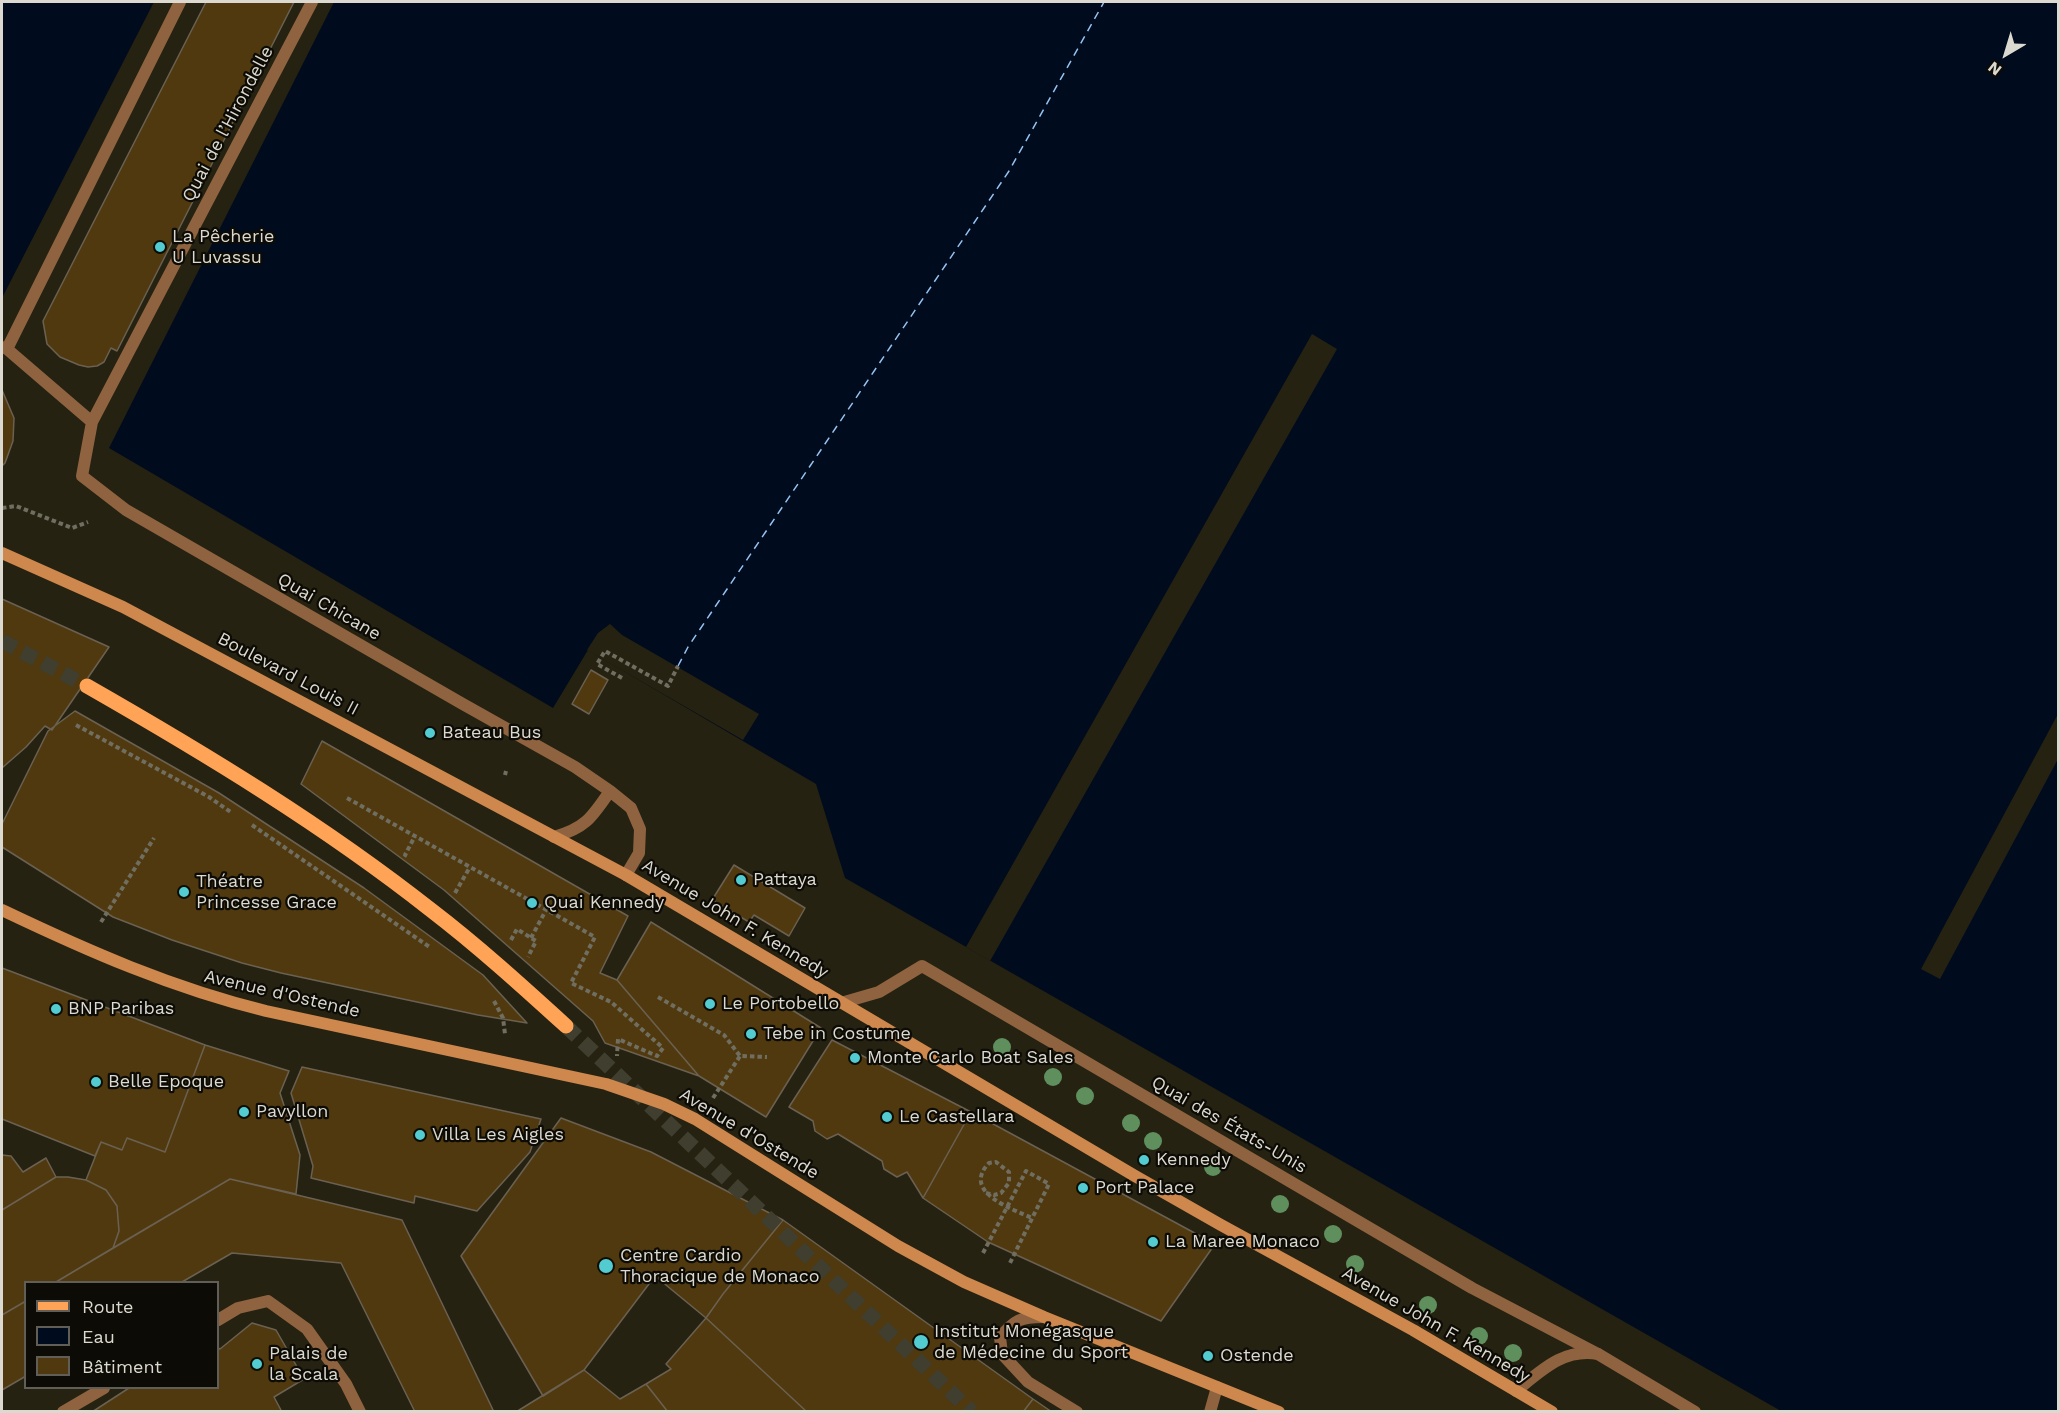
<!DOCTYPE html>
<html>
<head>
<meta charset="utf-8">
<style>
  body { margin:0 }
  #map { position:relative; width:2060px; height:1413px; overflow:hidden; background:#252212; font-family:"Work Sans",sans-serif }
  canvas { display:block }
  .frame { position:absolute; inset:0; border:3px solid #dcdad0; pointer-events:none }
  .legend { position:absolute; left:24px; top:1281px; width:195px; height:108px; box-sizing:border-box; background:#0d0b05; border:2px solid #605e56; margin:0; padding:8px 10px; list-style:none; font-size:18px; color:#dcdad0 }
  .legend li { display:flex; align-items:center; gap:12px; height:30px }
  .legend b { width:30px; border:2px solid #605e56 }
  .north { position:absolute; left:1976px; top:24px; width:60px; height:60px; -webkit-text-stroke:4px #0d0b05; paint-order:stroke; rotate:218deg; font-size:16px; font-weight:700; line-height:24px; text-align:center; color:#dcdad0 }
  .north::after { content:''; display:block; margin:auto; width:21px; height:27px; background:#dcdad0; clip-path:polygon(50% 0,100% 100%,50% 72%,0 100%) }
</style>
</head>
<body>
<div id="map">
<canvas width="2060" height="1413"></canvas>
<div class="frame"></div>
<ul class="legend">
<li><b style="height:8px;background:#ffa356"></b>Route</li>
<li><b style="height:16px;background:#000c1d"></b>Eau</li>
<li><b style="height:16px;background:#50390f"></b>Bâtiment</li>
</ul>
<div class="north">N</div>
</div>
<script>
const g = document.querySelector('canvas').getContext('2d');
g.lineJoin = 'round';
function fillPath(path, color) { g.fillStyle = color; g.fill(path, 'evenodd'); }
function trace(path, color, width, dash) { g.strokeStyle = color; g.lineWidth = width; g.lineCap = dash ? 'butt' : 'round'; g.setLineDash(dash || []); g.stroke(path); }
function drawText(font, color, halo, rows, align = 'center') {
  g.font = font + ' "Work Sans",sans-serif'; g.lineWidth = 4.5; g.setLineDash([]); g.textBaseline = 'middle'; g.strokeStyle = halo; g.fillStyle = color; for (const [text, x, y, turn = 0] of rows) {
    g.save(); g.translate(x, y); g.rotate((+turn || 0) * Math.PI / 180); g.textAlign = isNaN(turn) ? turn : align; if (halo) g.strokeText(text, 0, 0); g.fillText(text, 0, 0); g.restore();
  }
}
const water = new Path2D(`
  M2,2H154L2,298Z
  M334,2H2058V1411H1781L845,878L816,784L588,650L553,708L109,448Z`);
const pier = new Path2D(`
  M1312,334L1337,349L990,961L966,947Z
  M610,624L622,635L759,714L743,740L587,650L598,633Z
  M2058,714V759L1940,979L1921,969Z`);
const ferry = new Path2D(`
  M678,666L688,647L1009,171L1104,2`);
const building = new Path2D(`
  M206,2H294L117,351L111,348L104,362L97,366L88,367L79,365L60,357L47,344L43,321Z
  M2,390L14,418L13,441L5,463L2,466Z
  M2,599L109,647L52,730L45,726L26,747L2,768Z
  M591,670L608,680L589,714L572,704Z
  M75,711L219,793L364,888L483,975L527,1023L478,1015L281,973L242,963L172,940L113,917L2,847V824L48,731Z
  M322,741L628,916L600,973L617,980L699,1076L605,1043L593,1021L444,890L301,784Z
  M734,865L805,908L789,936L754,915L749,922L712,900Z
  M651,922L821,1028L766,1117L699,1076L617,980Z
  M2,968L205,1045L165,1152L127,1138L122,1150L101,1142L95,1156L2,1119Z
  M832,1040L971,1112L923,1198L907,1172L897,1177L884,1169L882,1161L838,1134L827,1139L815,1131L813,1121L789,1107Z
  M205,1045L289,1071L280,1093L300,1155L296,1194L230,1179L113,1248L119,1231L117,1206L106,1190L86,1180L101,1142L122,1150L127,1138L165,1152Z
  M302,1067L541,1119L530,1152L477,1211L415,1196L414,1203L311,1178L313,1166L291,1093Z
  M971,1112L1215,1244L1161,1321L988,1242L923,1198Z
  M561,1118L651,1152L783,1220L723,1294L706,1318L655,1276L584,1370L543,1396L461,1256Z
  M2,1155L11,1156L23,1172L46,1158L56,1177L2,1210Z
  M56,1177H68L86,1180L106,1190L117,1206L119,1231L113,1248L56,1282H26V1301L2,1315V1210Z
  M230,1179L402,1220L494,1412H415L341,1263L232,1253L182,1282H56Z
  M783,1220L1033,1399L1023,1412H807L706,1318L723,1294Z
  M26,1301V1376L2,1390V1315Z
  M706,1318L807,1412H668L646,1384L671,1369L666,1364Z
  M252,1323L276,1330L304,1379L274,1397L282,1412H92L129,1388H218V1348L220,1349Z
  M584,1370L620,1399L646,1384L668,1412H516Z
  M1033,1399L1052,1412H1023Z`);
const primaryTunnel = new Path2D(`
  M2,641L87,686
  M566,1026L972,1412`);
const path = new Path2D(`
  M2,508L16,506L72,528L88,522
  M622,678L597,664L605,651L668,686L678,666
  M76,725L209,797L232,813
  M430,733L432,729
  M505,775L506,771
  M347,798L595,937L571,983L611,1002L663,1048L657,1056L618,1039L617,1056
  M252,825L431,948
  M407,856L405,855L415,836
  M455,893L470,867
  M101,922L154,838
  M531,938L546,910
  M511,940L517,929L536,941L528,957
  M658,997L724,1035L740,1056L767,1057
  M494,1001L503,1018L505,1034
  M713,1098L740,1056
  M986,1193L994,1195L1001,1193L1009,1183V1172L996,1162L989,1163C961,1192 1012,1209 1032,1218
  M983,1253L1026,1171L1049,1184L1009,1265`);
const service = new Path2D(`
  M312,2L92,422L82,476L126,510L461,703L575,767L610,791L631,808L640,829L639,853L626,875
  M2,347L7,349L92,422
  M7,349L180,2
  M554,837C586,828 592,817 610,791
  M841,1003L879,992L922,966L1472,1288L1598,1354
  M1210,1412L1217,1387`);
const minor = new Path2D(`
  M1043,1317C1020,1317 1015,1320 1000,1337L1002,1354L1028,1382L1077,1412
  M218,1320L238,1308L268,1301L307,1329L346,1384L360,1412
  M1516,1391C1541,1371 1563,1348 1598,1354L1695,1412
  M63,1412L104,1388`);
const secondary = new Path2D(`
  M2,553L123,607L626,875L1135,1176L1221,1225L1413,1330L1552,1412
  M2,910C88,951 172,988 266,1011L606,1084L664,1104L695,1119L898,1246L964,1282L1044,1317L1279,1412`);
const primary = new Path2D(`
  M87,686C206,754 323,825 431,910C478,946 522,986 566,1026`);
const trees = [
  [1002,1047],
  [1053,1077],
  [1085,1096],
  [1131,1123],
  [1153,1141],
  [1213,1167],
  [1280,1204],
  [1333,1234],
  [1355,1264],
  [1428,1305],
  [1479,1336],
  [1513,1353]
];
const markers = [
  [160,247,6,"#52ccd0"],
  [430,733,6,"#52ccd0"],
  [741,880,6,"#52ccd0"],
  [184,892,6,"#52ccd0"],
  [532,903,6,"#52ccd0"],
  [710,1004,6,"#52ccd0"],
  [56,1009,6,"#52ccd0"],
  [751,1034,6,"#52ccd0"],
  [855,1058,6,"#52ccd0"],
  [96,1082,6,"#52ccd0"],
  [244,1112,6,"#52ccd0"],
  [887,1117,6,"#52ccd0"],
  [420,1135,6,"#52ccd0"],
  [1144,1160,6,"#52ccd0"],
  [1083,1188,6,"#52ccd0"],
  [1153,1242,6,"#52ccd0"],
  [606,1266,8,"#52ccd0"],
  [921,1342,8,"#52ccd0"],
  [1208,1356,6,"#52ccd0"],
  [257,1364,6,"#52ccd0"]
];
const streetNames = [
  ["Quai de l’Hirondelle",228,124,-62],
  ["Quai Chicane",329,607,30],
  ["Boulevard Louis II",288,674,28],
  ["Avenue John F. Kennedy",735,919,31],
  ["Avenue d'Ostende",282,994,13],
  ["Quai des États-Unis",1229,1125,30],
  ["Avenue d'Ostende",749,1134,31],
  ["Avenue John F. Kennedy",1436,1325,30]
];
const poiNames = [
  ["La Pêcherie",172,237],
  ["U Luvassu",172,258],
  ["Bateau Bus",442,733],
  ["Pattaya",753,880],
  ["Théatre",196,882],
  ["Princesse Grace",196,903],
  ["Quai Kennedy",544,903],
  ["Le Portobello",722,1004],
  ["BNP Paribas",68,1009],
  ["Tebe in Costume",763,1034],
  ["Monte Carlo Boat Sales",867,1058],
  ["Belle Epoque",108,1082],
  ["Pavyllon",256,1112],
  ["Le Castellara",899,1117],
  ["Villa Les Aigles",432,1135],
  ["Kennedy",1156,1160],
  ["Port Palace",1095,1188],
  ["La Maree Monaco",1165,1242],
  ["Centre Cardio",620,1256],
  ["Thoracique de Monaco",620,1277],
  ["Institut Monégasque",934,1332],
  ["de Médecine du Sport",934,1353],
  ["Palais de",269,1354],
  ["la Scala",269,1375],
  ["Ostende",1220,1356]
];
fillPath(water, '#000c1d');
fillPath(pier, '#252212');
trace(ferry, '#96c3f2', 1.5, [8, 6]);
fillPath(building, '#50390f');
trace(building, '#6b6152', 1.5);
trace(primaryTunnel, '#403e2e', 15, [15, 8]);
trace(path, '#706e60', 4, [4.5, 3]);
trace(service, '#8f6340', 12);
trace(minor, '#8f6340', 12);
trace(secondary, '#ce874d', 12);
trace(primary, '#ffa356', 15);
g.fillStyle = '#5e8f5d';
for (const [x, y] of trees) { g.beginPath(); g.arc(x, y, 9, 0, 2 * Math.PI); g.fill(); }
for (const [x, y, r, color] of markers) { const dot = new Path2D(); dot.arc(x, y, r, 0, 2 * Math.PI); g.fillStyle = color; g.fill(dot); trace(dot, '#0d0b05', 2); }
drawText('18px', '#dcdad0', '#0d0b05', streetNames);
drawText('18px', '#dcdad0', '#0d0b05', poiNames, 'left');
</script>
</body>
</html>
